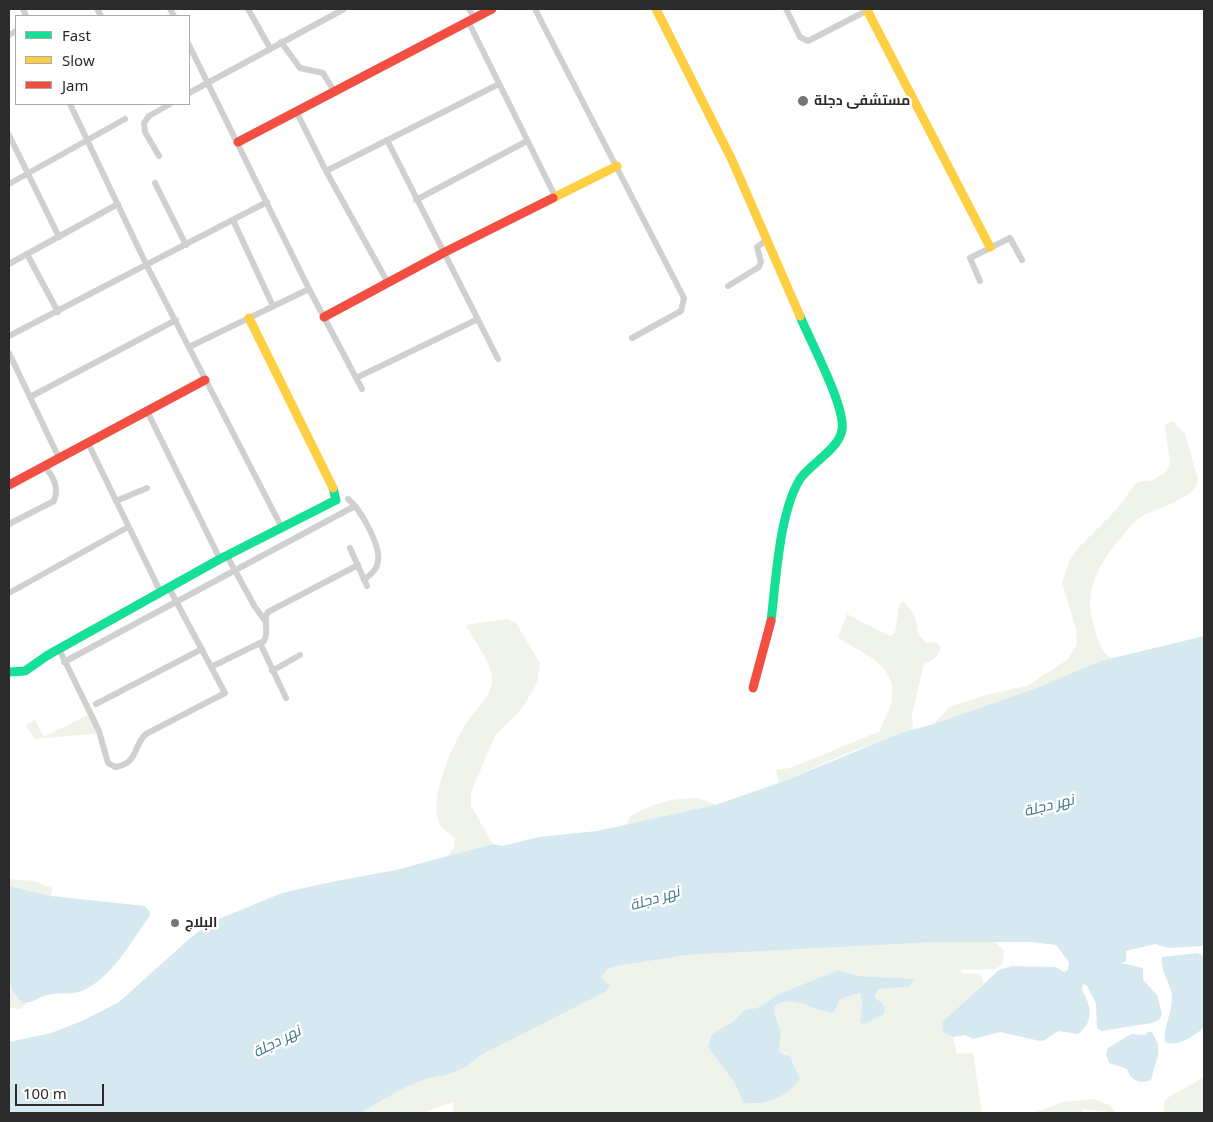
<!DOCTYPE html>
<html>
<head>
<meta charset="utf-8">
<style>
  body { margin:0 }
  #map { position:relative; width:1213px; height:1122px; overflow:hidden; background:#fff; font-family:"Noto Sans",sans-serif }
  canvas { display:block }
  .frame { position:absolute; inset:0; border:10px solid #2b2b2b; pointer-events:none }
  .legend { position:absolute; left:15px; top:15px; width:175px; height:90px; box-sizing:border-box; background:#fff; border:1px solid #aaa; margin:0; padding:6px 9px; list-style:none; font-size:15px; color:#2b2b2b }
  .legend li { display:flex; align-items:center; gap:10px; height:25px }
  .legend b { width:25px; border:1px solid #aaa }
  .scale { position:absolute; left:15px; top:1084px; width:89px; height:22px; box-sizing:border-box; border:2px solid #2b2b2b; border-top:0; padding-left:6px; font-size:15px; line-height:18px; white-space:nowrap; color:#2b2b2b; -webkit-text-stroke:4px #fff; paint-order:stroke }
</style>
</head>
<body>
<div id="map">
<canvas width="1213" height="1122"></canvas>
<div class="frame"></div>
<ul class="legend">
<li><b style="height:6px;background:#16e098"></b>Fast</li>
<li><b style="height:6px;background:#ffcf43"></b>Slow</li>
<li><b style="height:6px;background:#f24e42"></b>Jam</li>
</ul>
<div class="scale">100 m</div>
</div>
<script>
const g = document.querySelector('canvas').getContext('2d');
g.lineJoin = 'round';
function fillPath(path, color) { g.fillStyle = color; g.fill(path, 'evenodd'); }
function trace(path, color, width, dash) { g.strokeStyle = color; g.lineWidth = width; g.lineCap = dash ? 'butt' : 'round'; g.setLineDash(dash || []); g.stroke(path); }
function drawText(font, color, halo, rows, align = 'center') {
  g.font = font + ' "Noto Sans",Cairo,sans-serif'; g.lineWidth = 5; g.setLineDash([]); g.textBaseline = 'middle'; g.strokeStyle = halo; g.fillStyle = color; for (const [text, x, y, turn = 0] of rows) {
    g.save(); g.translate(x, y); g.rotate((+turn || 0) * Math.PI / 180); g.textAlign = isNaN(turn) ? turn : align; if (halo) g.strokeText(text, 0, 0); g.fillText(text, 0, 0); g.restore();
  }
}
const green = new Path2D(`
  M1173,421L1185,434L1198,480C1195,500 1155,508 1139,518C1133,522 1128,530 1123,535C1102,560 1083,586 1093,622C1096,634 1100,653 1112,658L1039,687L934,724L949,707L986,695L1027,686L1067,660L1077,645L1076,629L1062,582L1070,560L1079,547L1117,509L1135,484L1141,481H1151L1166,472L1170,464L1165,424Z
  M903,601C908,606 913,612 915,618C919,633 914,631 927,643L935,642L941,646C939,656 934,660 924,664L912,714L913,730L848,753L779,783L776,770L790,768L880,731C883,720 891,709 892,699C897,664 862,653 838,638L847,614L890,636L895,633L899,605Z
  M508,619L516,623L540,663L538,679L533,690L521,710L496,734L471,792V806L493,844L447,857L454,848L455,839C451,834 445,830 441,826C425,802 456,735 472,715C479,706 490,696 492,683C494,663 474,642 466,625Z
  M94,712L103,733L34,739L26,725L35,720L43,736H45Z
  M699,798L715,805L627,825L630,816C659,802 667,799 699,798Z
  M9,879L34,881L52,888L51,896L9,886Z
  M939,942H996L1004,951L1002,965L995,969L960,970L962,973L980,974L984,983L942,1022L943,1032L953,1037L957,1054L973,1053L982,1113H454L453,1102L422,1113H360L402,1089L428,1078L447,1075L464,1068L483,1054L607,991L609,988L607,983L603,981L602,975L606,970L617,966L687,955ZM838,970L859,976L916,979L908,987L878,989L875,992L877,1000L860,1022L862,1004L860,993L840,999L834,1012L830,1013C812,1010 790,993 774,1007V1012L781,1032L779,1051L787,1054L783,1095L755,1104L741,1098L734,1082L713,1052L712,1034L734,1021L744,1010L757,1008L779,994Z
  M9,977L12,991L22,1003L27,1004L20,1009L9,1008Z
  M1204,1077V1113H1164V1101C1172,1093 1193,1085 1204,1077Z
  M1093,1099L1110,1105L1116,1113L1083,1109L1082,1113H1033L1063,1102Z`);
const water = new Path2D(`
  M1204,636V946L1168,948L1155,944L1126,951V961L1121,963L1143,968V980L1157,995L1162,1014L1159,1020L1152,1023L1101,1031L1097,1028L1096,1003L1087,986L1083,984L1082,990C1091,1006 1095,1021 1078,1034L1058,1031L1045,1040L1040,1041L1000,1032L973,1039L965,1035L953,1037L943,1032L942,1022L999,970L1012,966L1056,967L1064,972L1068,970L1069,962L1056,945L1032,942H939L687,955L617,966L606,970L602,978L610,986L607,991L483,1054L464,1068L447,1075L428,1078L402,1089L360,1113H9V1042L51,1033L82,1021L119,1002L189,939L211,922L231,914L282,893L331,882L396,870L493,844L502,846L539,837L597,831L715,805L779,783L901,733L934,724L1039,687L1101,661Z
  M9,886L51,896L145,906L150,912L149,917C130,943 112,978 82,991C71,995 58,992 47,995C38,997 32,1004 22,1003L12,991L9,977Z
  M1198,953L1204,956V1028C1194,1035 1178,1048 1165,1042C1163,1025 1175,1009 1171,991C1168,980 1160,969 1162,957Z
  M838,970L859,976L916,979L908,987L878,989L875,995L877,1000L881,1002L885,1008L884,1014L864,1024L860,1022L862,1004L860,993L840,999L834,1012L830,1013C812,1010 790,993 774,1007V1012L781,1032L779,1051L790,1057L800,1079C787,1097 765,1107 743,1102L734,1082L708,1047L712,1034L734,1021L744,1010L757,1008L779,994Z
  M1148,1032H1152L1158,1044V1055L1151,1080C1139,1085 1131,1080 1127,1069L1109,1063L1106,1054L1108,1048L1131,1034L1145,1035Z`);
const street = new Path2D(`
  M23,9L26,16
  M97,9L101,16
  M170,9L174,16
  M248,9L270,48
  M469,9L475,19
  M535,9L684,298L681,311L632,338
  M786,9L800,37L808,41L870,9
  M469,23L556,198
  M9,35L16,31
  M281,42L300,68L323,73L334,91
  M189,45L309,289L362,389
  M189,93L344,9
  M70,104L147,266L282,528
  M296,111L326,171L388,283
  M9,135L59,237
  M387,140L498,359
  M159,156L145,132L144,123L149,116L170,104
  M326,171L499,84
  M155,183L186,245
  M9,184L125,119
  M416,200L527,141
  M233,220L273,306
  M27,254L58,312
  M9,264L118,204
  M980,281L970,258L1010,238L1022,260
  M728,286L759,267L761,262L757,247L767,240
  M9,336L267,202
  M189,347L309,289
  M9,353L59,458
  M356,378L478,319
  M30,397L176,320
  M147,411L220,559
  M88,443L161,593
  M348,499C360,508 381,546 378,561C377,570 371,574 364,580
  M116,501L147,488
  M9,524L54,501C59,487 54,478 45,467
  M350,548L367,586
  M227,556L255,607L266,622
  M9,593L128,527
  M260,643L286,698
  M59,649L99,731L108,763L115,767C139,763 132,747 146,734L225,693L169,588
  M64,662L355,506
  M211,667L264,641C270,631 262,621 268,612L358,565
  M272,671L300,655
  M96,704L202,649`);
const fast = new Path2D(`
  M771,621C776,581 779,513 800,479C810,464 839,449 842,430C846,407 810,341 800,316
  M9,672L25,671L48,655L220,559L336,500L333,488`);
const slow = new Path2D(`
  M656,9L732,160L800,316
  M867,10L990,247
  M553,198L617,166
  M249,318L333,488`);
const jam = new Path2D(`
  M238,142L492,9
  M324,317L445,252L553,198
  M9,485L205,380
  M753,688L771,621`);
const markers = [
  [803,101,6,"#757575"],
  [175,923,5,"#757575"]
];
const poiNames = [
  ["مستشفى دجلة",814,101],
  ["البلاج",185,923]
];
const waterNames = [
  ["نهر دجلة",1049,806,-14],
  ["نهر دجلة",655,899,-17],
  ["نهر دجلة",277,1042,-27]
];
fillPath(green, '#f0f3ea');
fillPath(water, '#d6e9f0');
trace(street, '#d0d0d0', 6);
trace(fast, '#16e098', 9);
trace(slow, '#ffcf43', 9);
trace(jam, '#f24e42', 9);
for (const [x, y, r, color] of markers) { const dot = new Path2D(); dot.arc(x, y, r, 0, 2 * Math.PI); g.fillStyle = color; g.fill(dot); trace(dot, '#fff', 2); }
drawText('bold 14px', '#2b2b2b', '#fff', poiNames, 'left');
drawText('italic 15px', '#3d778a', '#fff', waterNames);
</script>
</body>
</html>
